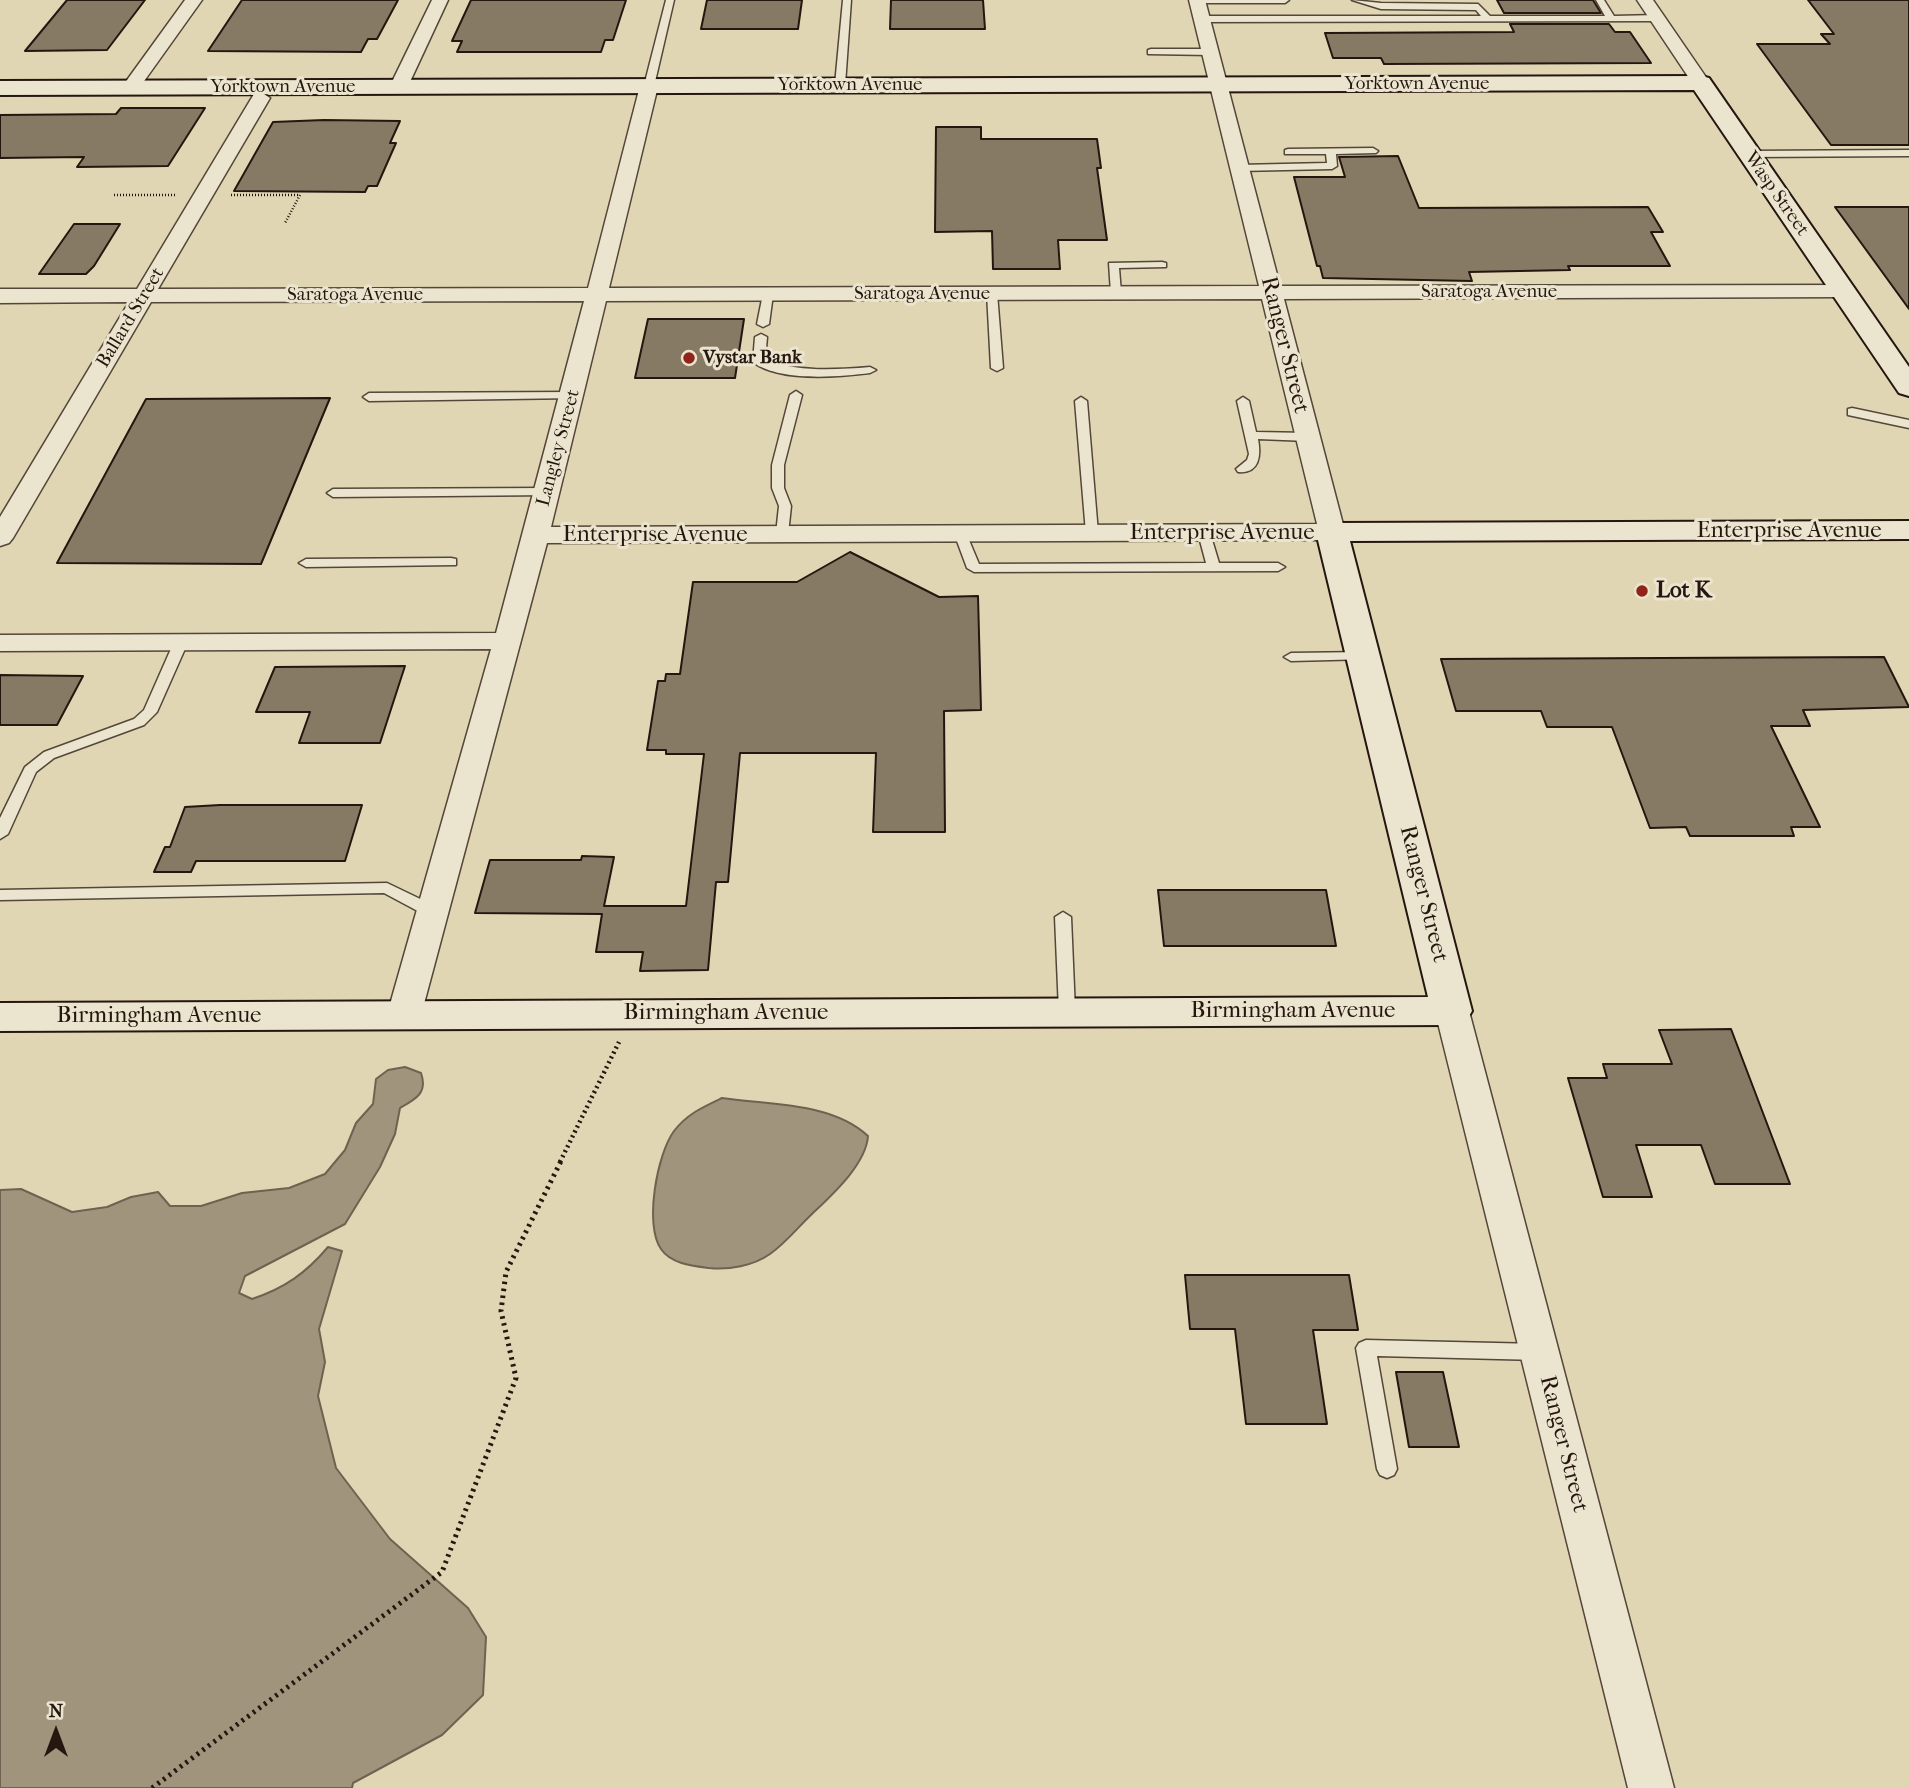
<!DOCTYPE html>
<html>
<head>
<meta charset="utf-8">
<style>
  body { margin:0 }
  #map { position:relative; width:1909px; height:1788px; overflow:hidden; background:#e0d6b4; font-family:"IM FELL French Canon",serif }
  canvas { display:block }
  .north { position:absolute; left:21px; top:1697px; width:70px; height:70px; -webkit-text-stroke:5px #ebe4ce; paint-order:stroke; rotate:0deg; font-size:19px; font-weight:700; line-height:28px; text-align:center; color:#25160f }
  .north::after { content:''; display:block; margin:auto; width:24px; height:32px; background:#25160f; clip-path:polygon(50% 0,100% 100%,50% 72%,0 100%) }
</style>
</head>
<body>
<div id="map">
<canvas width="1909" height="1788"></canvas>
<div class="north">N</div>
</div>
<script>
const g = document.querySelector('canvas').getContext('2d');
g.lineJoin = 'round';
function fillPath(path, color) { g.fillStyle = color; g.fill(path, 'evenodd'); }
function trace(path, color, width, dash) { g.strokeStyle = color; g.lineWidth = width; g.lineCap = dash ? 'butt' : 'round'; g.setLineDash(dash || []); g.stroke(path); }
function drawText(font, color, halo, rows, align = 'center') {
  g.font = font + ' "IM FELL French Canon",serif'; g.lineWidth = 6; g.setLineDash([]); g.textBaseline = 'middle'; g.strokeStyle = halo; g.fillStyle = color; for (const [text, x, y, turn = 0] of rows) {
    g.save(); g.translate(x, y); g.rotate((+turn || 0) * Math.PI / 180); g.textAlign = isNaN(turn) ? turn : align; if (halo) g.strokeText(text, 0, 0); g.fillText(text, 0, 0); g.restore();
  }
}
const water = new Path2D(`
  M405,1067L421,1073C428,1093 416,1099 400,1108L395,1134L380,1167L345,1224L245,1276L239,1293L252,1299C285,1288 306,1273 328,1247L342,1251L319,1329L325,1362L318,1396L336,1468L390,1539L468,1608L486,1637L483,1695L442,1735L353,1783L352,1788H0V1190L21,1189L72,1212L107,1207L131,1197L158,1192L170,1206H201L242,1193L289,1188L325,1174L345,1150L356,1123L373,1104L376,1079L388,1070Z
  M722,1098C769,1105 832,1102 868,1136C866,1164 833,1194 813,1213C799,1226 786,1243 770,1254C753,1266 729,1270 709,1268C693,1266 671,1264 661,1249C644,1225 657,1154 674,1131C687,1114 703,1107 722,1098Z`);
const building = new Path2D(`
  M67,0H145L107,50L25,51Z
  M242,0H398L377,39H368L361,52L208,51Z
  M471,0H626L613,40H605L601,52H457L462,41H452Z
  M707,0H802L798,29H701Z
  M891,0H983L985,29H890Z
  M1497,0H1593L1601,13H1504Z
  M1808,0H1909V145H1831L1757,44H1830L1821,34H1834Z
  M1510,24H1609L1615,32H1630L1651,63L1384,64L1381,58H1333L1325,33L1514,32Z
  M121,108H205L168,166L77,167L84,157L0,158V115L116,114Z
  M324,120L400,121L390,143H396L377,186H368L365,192L234,191L273,122Z
  M936,127H981V139H1097L1101,168H1097L1107,240H1058L1060,269H993L992,231L935,232Z
  M1398,156L1419,208L1648,207L1663,232H1651L1670,266H1568L1570,270L1469,272L1472,281L1323,278L1320,266H1317L1294,177H1345L1339,157Z
  M1835,207H1909V309Z
  M74,224H120L94,266L86,274H39Z
  M648,319H744L735,378H635Z
  M330,398L261,564L57,563L146,399Z
  M850,552L939,597L978,596L981,710L944,711L945,832H873L876,753H740L728,882H716L708,970L640,971L643,952H596L602,914L475,913L490,860H581L582,856L614,857L604,906H686L704,754H666V750H647L658,681H665L666,674H680L693,582H797Z
  M1884,657L1909,707L1803,710L1810,726H1771L1820,827H1791L1794,836H1690L1686,827L1650,828L1612,727H1547L1541,711H1456L1441,659Z
  M405,666L380,743H299L310,712H256L275,667Z
  M0,675L83,676L57,725H0Z
  M220,805H362L345,861H196L191,872H154L165,847H170L185,807Z
  M1158,890H1326L1336,946H1164Z
  M1731,1029L1790,1184H1715L1701,1145H1636L1652,1197H1603L1568,1078H1607L1603,1064H1672L1659,1030Z
  M1185,1275H1349L1358,1330H1313L1327,1424H1246L1235,1329H1190Z
  M1396,1372H1443L1459,1447H1409Z`);
const pathFar2 = new Path2D(`
  M114,195H176
  M231,195H300L285,223`);
const pathFar1 = new Path2D(`
  M560,1162L619,1042`);
const path = new Path2D(`
  M152,1788L442,1572L516,1378L501,1311L506,1272L561,1161`);
const lane = new Path2D(`
  M666,0H674L654,86L649,89L644,86Z
  M843,0H851L845,85L840,88L835,85Z
  M1194,0H1289L1285,3H1198Z
  M1352,0L1381,3L1478,4L1490,16H1605L1596,0H1604L1614,16L1658,15L1662,18L1658,21L1202,22L1198,19L1202,16H1481L1476,10L1381,9Z
  M1151,49H1210L1214,52L1210,55L1148,54V50Z
  M1373,148L1378,151L1376,153L1336,154L1337,166L1332,169L1239,171L1234,168L1239,165L1327,163L1326,154H1285V150L1288,149Z
  M1909,150V156L1749,157L1744,154L1749,151Z
  M1162,262L1166,263V267L1119,268L1121,293L1116,296L1111,293L1109,263Z
  M992,290L997,293L1003,368L997,371L991,368L987,293Z
  M768,291L773,294L769,324L763,327L757,324L763,294Z
  M761,334L767,337L765,360C799,372 834,370 870,367L876,370L870,373C838,377 779,382 753,362L755,337Z
  M796,391L802,395L784,465V488L791,506L788,534L782,538L776,534L779,506L772,488V465L790,395Z
  M573,392L579,396L577,398L369,401L363,397L369,393Z
  M1081,397L1087,401L1098,533L1092,537L1086,533L1075,401Z
  M1243,397L1249,401L1256,432L1308,433L1314,437L1308,441L1258,439C1261,455 1260,474 1238,472L1236,469L1247,460L1249,454L1237,401Z
  M1852,408L1909,420V428L1848,415V409Z
  M548,488L554,492L552,495L333,497L327,493L333,489Z
  M960,529L966,533L979,564L1206,563L1198,533L1204,529L1210,533L1219,563H1278L1285,567L1278,571L974,572L967,568L954,533Z
  M451,558L456,559V565L306,567L299,563L306,559Z
  M181,638L188,642L157,712L144,725L54,758L36,772L8,834L0,839V818L25,767L44,752L134,719L144,710L174,642Z
  M1365,652L1370,653L1372,656L1370,659L1291,661L1284,657L1291,653Z
  M387,883L439,908L441,912L439,916H427L384,893L0,900V890Z
  M1063,912L1071,917L1075,1011L1067,1017L1059,1011L1055,917Z
  M1366,1340L1539,1344L1546,1347L1549,1352L1546,1357L1539,1360L1377,1356L1397,1469L1394,1475L1387,1478L1380,1475L1377,1469L1356,1348L1359,1343Z`);
const street = new Path2D(`
  M185,0H202L137,91H125L122,87Z
  M432,0H448L408,86L399,91L393,90L390,86Z
  M1189,0H1205L1280,286L1844,285L1855,291L1844,297L1284,299L1345,532L1341,537L1332,540L547,543L421,1015L416,1023L404,1026L392,1023L387,1015L491,649L0,651V635L496,633L584,301L151,302L13,538L9,543L0,546V517L129,302L0,303V289H137L254,94L261,92L270,98L158,289L588,288L640,86L649,81L658,86L609,288L1259,286ZM1262,299L1317,524L551,527L606,301Z
  M1637,0H1653L1710,83L1707,87H1695Z
  M1452,1000L1464,1003L1469,1011L1674,1788H1628L1435,1011L1440,1003Z`);
const secondary = new Path2D(`
  M1701,76L1709,78L1909,367V396L1899,393L1694,90L0,95V81Z
  M1909,521V539L1350,541L1472,1011L1466,1021L1452,1025L0,1031V1003L1428,997L1316,532L1321,525L1332,523Z`);
const markers = [
  [689,358,7,"#8f2418"],
  [1642,591,7,"#8f2418"]
];
const farStreetnames = [
  ["Yorktown Avenue",1417,84],
  ["Yorktown Avenue",850,85],
  ["Yorktown Avenue",283,87],
  ["Wasp Street",1776,194,55],
  ["Saratoga Avenue",1489,292],
  ["Saratoga Avenue",922,294],
  ["Saratoga Avenue",355,295],
  ["Ballard Street",131,318,-59],
  ["Langley Street",559,448,-75]
];
const farPoinames = [
  ["Vystar Bank",703,358]
];
const streetNames = [
  ["Ranger Street",1284,345,76],
  ["Enterprise Avenue",1789,531],
  ["Enterprise Avenue",1222,533],
  ["Enterprise Avenue",655,535],
  ["Ranger Street",1423,894,76],
  ["Birmingham Avenue",1293,1011],
  ["Birmingham Avenue",726,1013],
  ["Birmingham Avenue",159,1016],
  ["Ranger Street",1563,1444,76]
];
const poiNames = [
  ["Lot K",1656,591]
];
fillPath(water, '#a0957c');
trace(water, '#6f6250', 2);
fillPath(building, '#867a65');
trace(building, '#25160f', 2);
trace(lane, '#544638', 3);
trace(street, '#544638', 3);
trace(secondary, '#25160f', 4);
trace(pathFar2, '#25160f', 2.5, [1, 2]);
trace(pathFar1, '#25160f', 4.5, [2, 3.5]);
trace(path, '#25160f', 5, [2.5, 4.5]);
fillPath(lane, '#ebe4ce');
fillPath(street, '#ebe4ce');
fillPath(secondary, '#ebe4ce');
for (const [x, y, r, color] of markers) { const dot = new Path2D(); dot.arc(x, y, r, 0, 2 * Math.PI); g.fillStyle = color; g.fill(dot); trace(dot, '#ebe4ce', 2.5); }
drawText('19px', '#25160f', '#ebe4ce', farStreetnames);
drawText('bold 19px', '#25160f', '#ebe4ce', farPoinames, 'left');
drawText('23px', '#25160f', '#ebe4ce', streetNames);
drawText('bold 23px', '#25160f', '#ebe4ce', poiNames, 'left');
</script>
</body>
</html>
